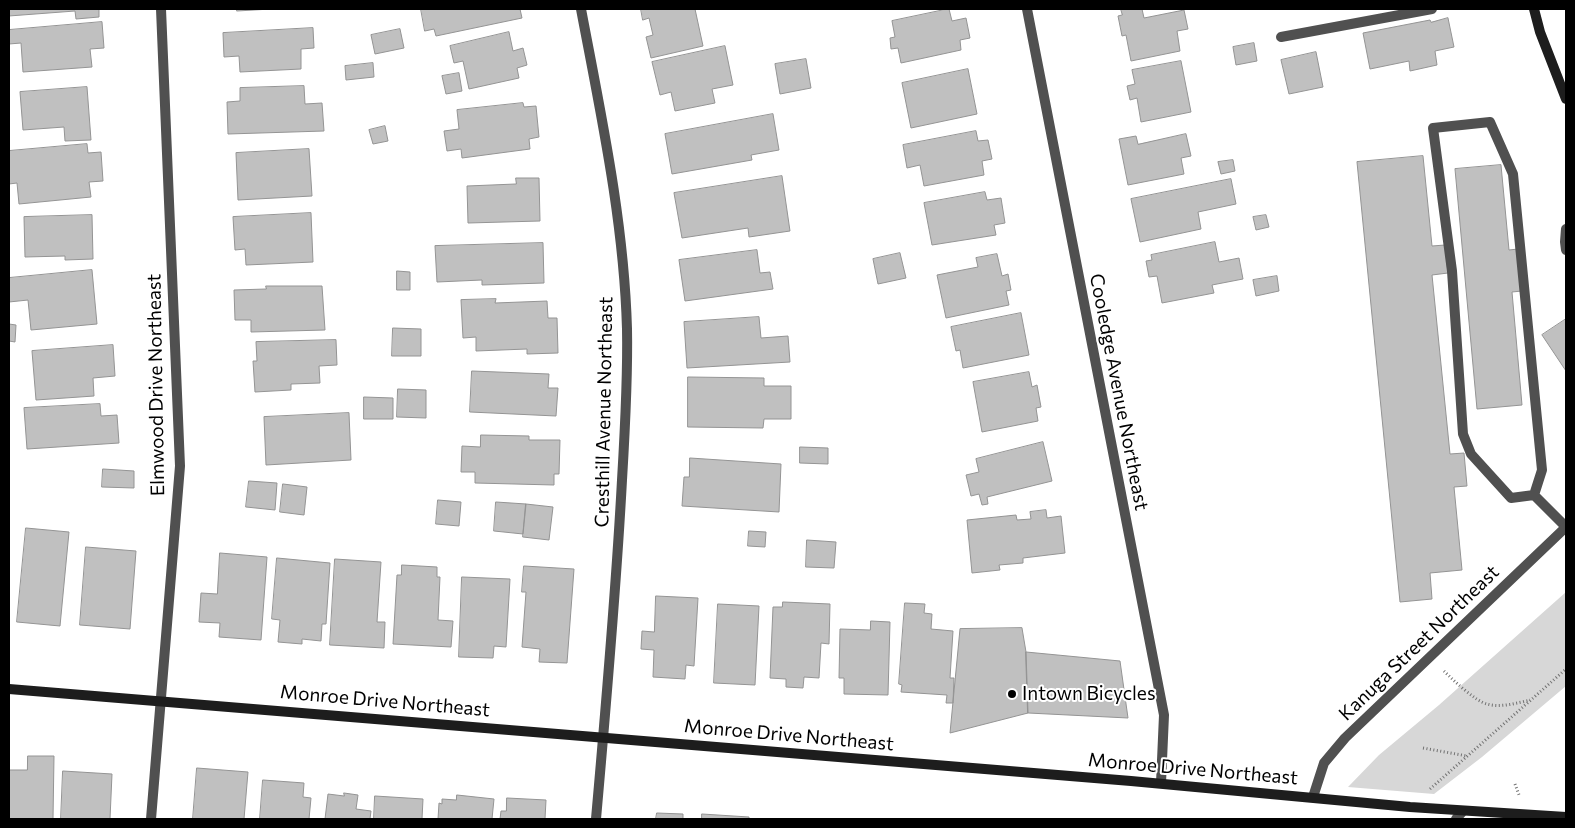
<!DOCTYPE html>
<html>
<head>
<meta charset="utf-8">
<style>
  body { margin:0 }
  #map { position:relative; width:1575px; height:828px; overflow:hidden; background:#fff; font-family:Commissioner,sans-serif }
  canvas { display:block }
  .frame { position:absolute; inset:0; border:10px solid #000; pointer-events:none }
</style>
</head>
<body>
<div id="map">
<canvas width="1575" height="828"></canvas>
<div class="frame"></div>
</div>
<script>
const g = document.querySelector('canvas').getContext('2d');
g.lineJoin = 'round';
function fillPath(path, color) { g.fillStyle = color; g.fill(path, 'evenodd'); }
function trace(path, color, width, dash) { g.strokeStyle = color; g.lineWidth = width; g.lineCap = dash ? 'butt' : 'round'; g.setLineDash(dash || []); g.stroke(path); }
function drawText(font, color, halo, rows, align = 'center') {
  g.font = font + ' Commissioner,sans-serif'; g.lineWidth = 4; g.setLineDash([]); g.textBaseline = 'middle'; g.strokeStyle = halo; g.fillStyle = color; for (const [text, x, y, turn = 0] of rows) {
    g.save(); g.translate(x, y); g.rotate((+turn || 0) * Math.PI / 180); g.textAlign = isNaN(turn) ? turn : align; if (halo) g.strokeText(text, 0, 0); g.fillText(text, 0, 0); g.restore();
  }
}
const green = new Path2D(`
  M1566,592V686L1482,757L1434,794L1348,787L1379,755L1439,705Z`);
const building = new Path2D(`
  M9,9H99V17L76,19L75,11L9,16Z
  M237,9H271L237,11Z
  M421,9H520L522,18L436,36L434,29L425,31Z
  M641,9H695L703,46L651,58L646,37L653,35L649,18L643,20Z
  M949,9L952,21L966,18L970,38L960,40L961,50L901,63L898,48L891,49L890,38L895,37L892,21Z
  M1121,9H1142L1144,18L1184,10L1188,29L1177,31L1180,51L1131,61L1126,35L1122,36L1118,16L1122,15Z
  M1448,18L1454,47L1435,51L1437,65L1410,71L1409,61L1370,69L1363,33L1430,20L1431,22Z
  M102,22L104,48L90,49L92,67L23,72L21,43L9,44V30Z
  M313,28L314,48L301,49V69L240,72L239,56L224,57L223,33Z
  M400,29L404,48L375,54L371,35Z
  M509,32L513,51L523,48L527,65L517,68L519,78L469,89L463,61L454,63L450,46Z
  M1254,43L1257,61L1236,65L1233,47Z
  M725,46L733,85L712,89L715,103L675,111L671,92L660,95L652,62Z
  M1316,52L1323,87L1289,94L1281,60Z
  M806,59L811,88L780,94L775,64Z
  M1181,61L1191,112L1141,122L1137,98L1130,100L1127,86L1135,84L1132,70Z
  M373,63L374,77L346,80L345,66Z
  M968,69L977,114L911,128L902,83Z
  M459,73L462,91L446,94L442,76Z
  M304,86L305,104L322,103L324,131L228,134L227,102L240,101V88Z
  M87,87L91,140L65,141L64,127L23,130L20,92Z
  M523,103L524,107L536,106L539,137L529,139L530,149L462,158L461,149L447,151L444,131L459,129L457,110Z
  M773,114L779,150L751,155L752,160L672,174L665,134Z
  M385,126L388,141L373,144L369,130Z
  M976,131L978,141L988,140L992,159L982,161L984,175L924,186L920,165L907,168L903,145Z
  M1186,134L1191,156L1181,158L1184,174L1128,185L1119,139L1136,136L1138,144Z
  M87,144L88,153L101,152L103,181L89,182L91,197L19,204L17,183L9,184V151Z
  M309,149L312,196L238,200L236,153Z
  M1423,156L1432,246L1445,245L1448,273L1432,275L1450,454L1464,453L1467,486L1454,487L1462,570L1430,573L1432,599L1400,602L1357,162Z
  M1233,160L1235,171L1221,174L1218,162Z
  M1501,165L1509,250L1518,249L1522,291L1512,292L1522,405L1477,409L1455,169Z
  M782,176L790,231L749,237L748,228L682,238L674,193Z
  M516,178H539L540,221L468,223L467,186L516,184Z
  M1231,179L1236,204L1198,212L1201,229L1140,242L1131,199Z
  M985,192L987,200L1001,198L1005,223L994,225L996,235L932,245L924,203Z
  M311,213L313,262L246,265L245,249L235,250L233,217Z
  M92,215L93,259L65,260V256L25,257L24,217Z
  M1266,215L1269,227L1256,230L1253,217Z
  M1215,242L1219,262L1239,258L1243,279L1212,285L1214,293L1162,303L1157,276L1149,277L1146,261L1152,260L1151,255Z
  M543,243L544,283L482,285V280L437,282L435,246Z
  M757,250L760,273L770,272L773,289L685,301L679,260Z
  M900,253L906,278L878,284L873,259Z
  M997,254L1002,276L1008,274L1011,290L1006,291L1009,305L946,318L937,275L978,267L976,258Z
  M92,270L97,324L31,330L28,300L9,302V278Z
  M397,271L410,272V290H397Z
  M1277,276L1279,291L1256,296L1253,280Z
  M266,286H322L325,330L251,332V320H235L234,290L266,289Z
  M496,299L495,303L547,301L548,318H557L558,353L527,354V349L476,351V337L463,338L461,300Z
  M1021,313L1029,355L963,368L960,350L956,351L951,327Z
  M759,317L761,338L788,336L790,362L687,368L684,322Z
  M1566,319V371L1542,335Z
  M9,324L16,325L15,342L9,341Z
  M393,328L421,329V356H392Z
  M336,340L337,365L319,366L320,383L291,384V390L255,392L253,361H257L256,342Z
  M113,345L115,376L93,378L94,396L36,400L32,351Z
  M472,371L549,374L548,388H558L556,416L470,412Z
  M1029,372L1032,387L1037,385L1041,407L1036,408L1038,421L982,432L973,382Z
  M688,377L764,378V386H791V419H764L763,428L688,427Z
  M398,389L426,390V418L397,417Z
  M364,397L393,398V419H364Z
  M100,404L101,416L117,415L119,443L27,449L24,408Z
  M349,413L351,460L266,465L264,417Z
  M481,435L529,436V440H560L559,474H554V485L475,483V472H461L462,446L480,447Z
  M1043,442L1052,481L987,497L988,504L982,505L979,494L971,496L966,475L979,472L976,459Z
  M800,447L828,448V464L800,463Z
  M690,458L781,464L779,512L682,506L684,477H689Z
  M103,469L134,471V488L102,487Z
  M249,481L277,483L275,510L246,507Z
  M283,484L307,487L304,515L280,512Z
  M438,500L461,502L459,526L436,524Z
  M496,502L526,504L523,534L494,531Z
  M526,504L553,507L549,540L523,537Z
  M1046,510L1047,518L1061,516L1065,553L1023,558V563L999,565L1000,570L972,573L967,520L1016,515L1017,520L1031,519L1030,512Z
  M26,528L69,532L60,626L17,622Z
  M749,531L766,532L765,547L748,546Z
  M807,540L836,542L834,568L806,567Z
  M86,547L136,551L130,629L80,625Z
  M220,553L267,557L261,640L219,637L220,623L199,622L201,593L217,594Z
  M277,558L330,563L326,624H322L321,641L302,639V644L278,642L280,620L272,619Z
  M335,559L381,562L377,622H385L384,648L330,645Z
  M402,565L437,567V577H440L438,620L453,621L451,647L393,644L397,575H401Z
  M524,566L574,569L567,663L539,662L540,649L522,647L526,592H522Z
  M462,577L510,579L506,647L494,646L493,658L459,657Z
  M656,596L698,598L694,666L686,665L685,679L653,677L654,650L641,649L642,631L654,632Z
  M783,602L830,604L829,644L821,643L819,678L804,677L803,688L786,687V679L770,678L773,607H782Z
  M905,603L925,604L924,613L932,614L931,629L953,631L950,678H954L953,703H946L947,695L901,692L902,685L899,684Z
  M718,604L759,606L755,685L714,683Z
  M871,621L890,622L888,695L844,694V678H839L840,629L870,630Z
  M1022,628L1026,652L1028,713L950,733L960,629Z
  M1026,652L1120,661L1128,718L1028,713Z
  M28,756H54L53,819H9V770H27Z
  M197,768L248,772L244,819H193Z
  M63,771L112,774L110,819H61Z
  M263,780L304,783L303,797L311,798L309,819H260Z
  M344,793L358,795L356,809L371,811L370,819H325L328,794L344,796Z
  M457,795L494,799L492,819H438L439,803L442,804V799L456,800Z
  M375,796L423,799L422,819H374Z
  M507,798L546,800L545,819H547H500L501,811H506Z
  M657,813L683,814V819H656Z
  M702,814L749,817V819H702Z`);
const path = new Path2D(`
  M1444,671C1453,680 1475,701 1487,704C1501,708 1517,703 1530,700
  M1423,748L1467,756
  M1515,784L1519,795
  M1430,789L1566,669`);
const lane = new Path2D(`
  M1281,37L1432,9
  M1490,122L1513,174L1542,470L1534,495L1511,498L1471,454L1463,434L1452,271L1433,128Z
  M1566,229L1565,242L1566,250
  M1534,495L1566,527
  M1456,819L1463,811`);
const street = new Path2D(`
  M581,9C601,115 624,221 627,329C628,379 625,430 622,480C616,593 606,706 596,819
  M1027,9L1164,715L1161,783
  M1313,797L1324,763L1345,738L1566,527
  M151,819L180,466L161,9`);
const secondary = new Path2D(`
  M1534,9L1540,32L1566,99
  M9,689L1131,781L1410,807L1566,817`);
const markers = [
  [1012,694,5,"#000"]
];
const streetNames = [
  ["Elmwood Drive Northeast",156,385,-91],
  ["Cooledge Avenue Northeast",1119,392,79],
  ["Cresthill Avenue Northeast",604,412,-89],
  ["Kanuga Street Northeast",1419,643,-44],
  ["Monroe Drive Northeast",385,701,5],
  ["Monroe Drive Northeast",789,735,5],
  ["Monroe Drive Northeast",1193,769,5]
];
const poiNames = [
  ["Intown Bicycles",1022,694]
];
fillPath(green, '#d7d7d7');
fillPath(building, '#c0c0c0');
trace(building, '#949494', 1);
trace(path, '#727272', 3, [1, 2.5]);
trace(lane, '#505050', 10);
trace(street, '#505050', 10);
trace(secondary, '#1d1d1d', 10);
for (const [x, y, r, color] of markers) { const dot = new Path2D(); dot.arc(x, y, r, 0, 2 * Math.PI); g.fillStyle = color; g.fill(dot); trace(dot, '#fff', 2); }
drawText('19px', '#000', '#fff', streetNames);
drawText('19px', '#000', '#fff', poiNames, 'left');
</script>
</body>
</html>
